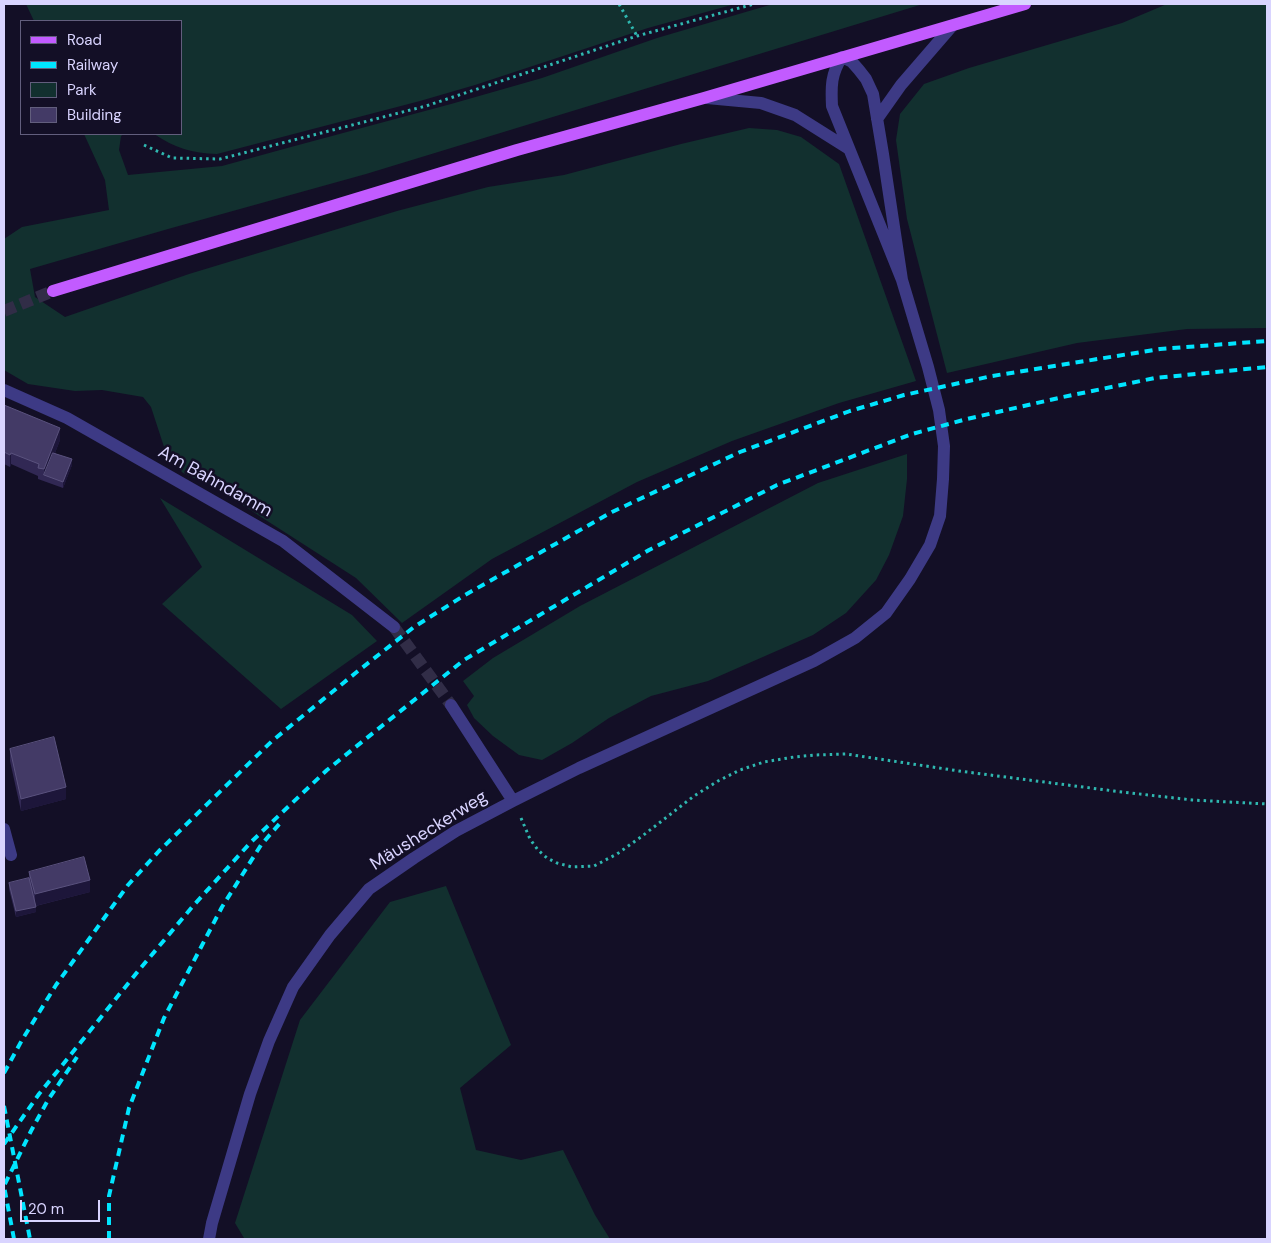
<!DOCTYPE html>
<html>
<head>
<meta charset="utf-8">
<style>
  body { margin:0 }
  #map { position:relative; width:1271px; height:1243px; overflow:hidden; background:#130f26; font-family:"DM Sans",sans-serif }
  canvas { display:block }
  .frame { position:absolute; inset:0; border:5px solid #d9d4ff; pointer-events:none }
  .legend { position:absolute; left:20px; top:20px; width:162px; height:115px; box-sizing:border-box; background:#130f26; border:1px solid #625e7d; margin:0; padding:6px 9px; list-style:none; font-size:15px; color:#d9d4ff }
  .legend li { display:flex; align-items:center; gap:10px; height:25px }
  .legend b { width:25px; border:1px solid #625e7d }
  .scale { position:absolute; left:20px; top:1200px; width:80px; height:22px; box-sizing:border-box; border:2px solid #d9d4ff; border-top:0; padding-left:6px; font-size:15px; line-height:18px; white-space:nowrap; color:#d9d4ff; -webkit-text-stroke:4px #130f26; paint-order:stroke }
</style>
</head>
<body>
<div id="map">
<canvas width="1271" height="1243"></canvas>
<div class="frame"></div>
<ul class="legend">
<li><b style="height:6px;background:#c25bff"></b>Road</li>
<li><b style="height:6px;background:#00e5ff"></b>Railway</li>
<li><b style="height:14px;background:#12302f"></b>Park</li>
<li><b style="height:14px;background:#433a66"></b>Building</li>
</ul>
<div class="scale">20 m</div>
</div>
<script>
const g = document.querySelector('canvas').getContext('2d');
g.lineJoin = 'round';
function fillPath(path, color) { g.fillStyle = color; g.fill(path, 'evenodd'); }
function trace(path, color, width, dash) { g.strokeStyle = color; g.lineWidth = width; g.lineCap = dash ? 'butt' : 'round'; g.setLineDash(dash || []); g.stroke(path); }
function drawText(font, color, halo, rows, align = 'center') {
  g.font = font + ' "DM Sans",sans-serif'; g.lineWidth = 5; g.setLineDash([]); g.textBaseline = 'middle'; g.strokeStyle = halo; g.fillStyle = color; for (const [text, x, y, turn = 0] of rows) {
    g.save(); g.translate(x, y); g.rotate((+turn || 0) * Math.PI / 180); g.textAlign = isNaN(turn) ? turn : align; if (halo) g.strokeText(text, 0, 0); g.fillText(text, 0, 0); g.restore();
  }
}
const green = new Path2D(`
  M26,4H735L648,28L475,85L420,101L217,154C192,153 175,148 154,134H181V21H34Z
  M773,4H923L366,174L168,229L30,269L35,297L65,317L189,274L397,211L488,187L564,175L681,144L749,128L777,130L801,137L839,164L916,381L839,403L732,441L637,482L492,559L402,623L356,578L216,488L183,473L167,456L151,407L143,397L102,390L75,391L28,384L4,370V239L22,227L109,210L105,180L84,134H124L121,136L119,150L128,175L222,166L291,147L451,104L542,78L657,38Z
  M1167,4H1267V328L1187,329L1077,343L947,373L907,219L896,140L900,114L924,84L969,68L1122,23Z
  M907,454V479L903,516L889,555L876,580L846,613L813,635L708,681L651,696L609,718L572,743L542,760L519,755L493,736L474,718L467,705L474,696L463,681L493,658L580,606L818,483Z
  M160,498L352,615L377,641L281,709L162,604L202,567Z
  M446,886L511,1045L460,1088L476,1150L521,1160L563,1150L595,1215L610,1239H243L244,1238L235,1223L300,1020L390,902Z`);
const minorTunnel = new Path2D(`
  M394,627L451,705`);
const majorTunnel = new Path2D(`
  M4,311L53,291`);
const path = new Path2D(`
  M619,4L637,36
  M144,145L172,158L220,159L426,106L637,36L754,4
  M521,818L530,839L538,850L547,858L557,863L572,867L594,866L617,854L641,837L694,796L718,781L740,770L764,762L794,757L815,755L846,754L959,771L1114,791L1192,800L1267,804`);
const minor = new Path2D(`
  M707,98L761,103L795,115L849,149
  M877,119L901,85L952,26
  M4,390L67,418L283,541L394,627
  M451,705L513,801
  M4,829L11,855
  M209,1239L212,1223L250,1094L269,1041L293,987L330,935L369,889L414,858L456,831L513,801L579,768L814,661L855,638L886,613L910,579L930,545L940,516L943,479L944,446L939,410L928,367L902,280L832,106C831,86 831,74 842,57L852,62L859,70L866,79L873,94L883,154L902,280`);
const major = new Path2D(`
  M53,291L517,150L704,98L1025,4`);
const rail = new Path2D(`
  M4,1073L22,1040L56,985L128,885L159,851L272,741L358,671L414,627L465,595L612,512L740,452L850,411L904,395L992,376L1160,349L1267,341
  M4,1106L30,1239
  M4,1144L39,1094L139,970L193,906L251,842L327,770L464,660L649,550L777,485L912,434L967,419L1063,397L1155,378L1267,367
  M14,1239L4,1186L31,1131L48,1100L77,1057
  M109,1239V1196L129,1108L164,1018L222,907L261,845L281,822`);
const wall = new Path2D(`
  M4,405L60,440L55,453L72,465L63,488L38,479V476L11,464L10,467L4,464Z
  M10,749L66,799L21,811L10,761Z
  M29,872L90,892L36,906V912L16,917L9,889V883L29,878Z`);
const shadedWall = new Path2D(`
  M60,428V440L46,476L44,475V469Z
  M11,453V464L10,467V455Z
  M72,459V465L63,488V482Z
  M66,787V799L21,811V799Z
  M90,880V892L35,906V894Z
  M36,907V912L16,917V911Z`);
const building = new Path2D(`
  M4,405L60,428L44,469L38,468L39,464L11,453L10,455L4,452Z
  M53,453L72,459L63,482L44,475Z
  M54,737L66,787L21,799L10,749Z
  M84,857L90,880L35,894L29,872Z
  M29,878L36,907L16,911L9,883Z`);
const streetNames = [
  ["Am Bahndamm",215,482,29],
  ["Mäusheckerweg",429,831,-32]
];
fillPath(green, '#12302f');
trace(minorTunnel, '#312d47', 12, [12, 6]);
trace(majorTunnel, '#312d47', 12, [12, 6]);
trace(path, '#2fb8b0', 3, [2.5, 4]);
trace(minor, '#3d3a85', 12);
trace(major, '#c25bff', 12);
trace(rail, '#00e5ff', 4, [8, 6]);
fillPath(wall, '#312854');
fillPath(shadedWall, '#1d163a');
fillPath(building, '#433a66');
trace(building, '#5a527e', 1);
drawText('18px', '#d9d4ff', '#130f26', streetNames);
</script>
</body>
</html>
